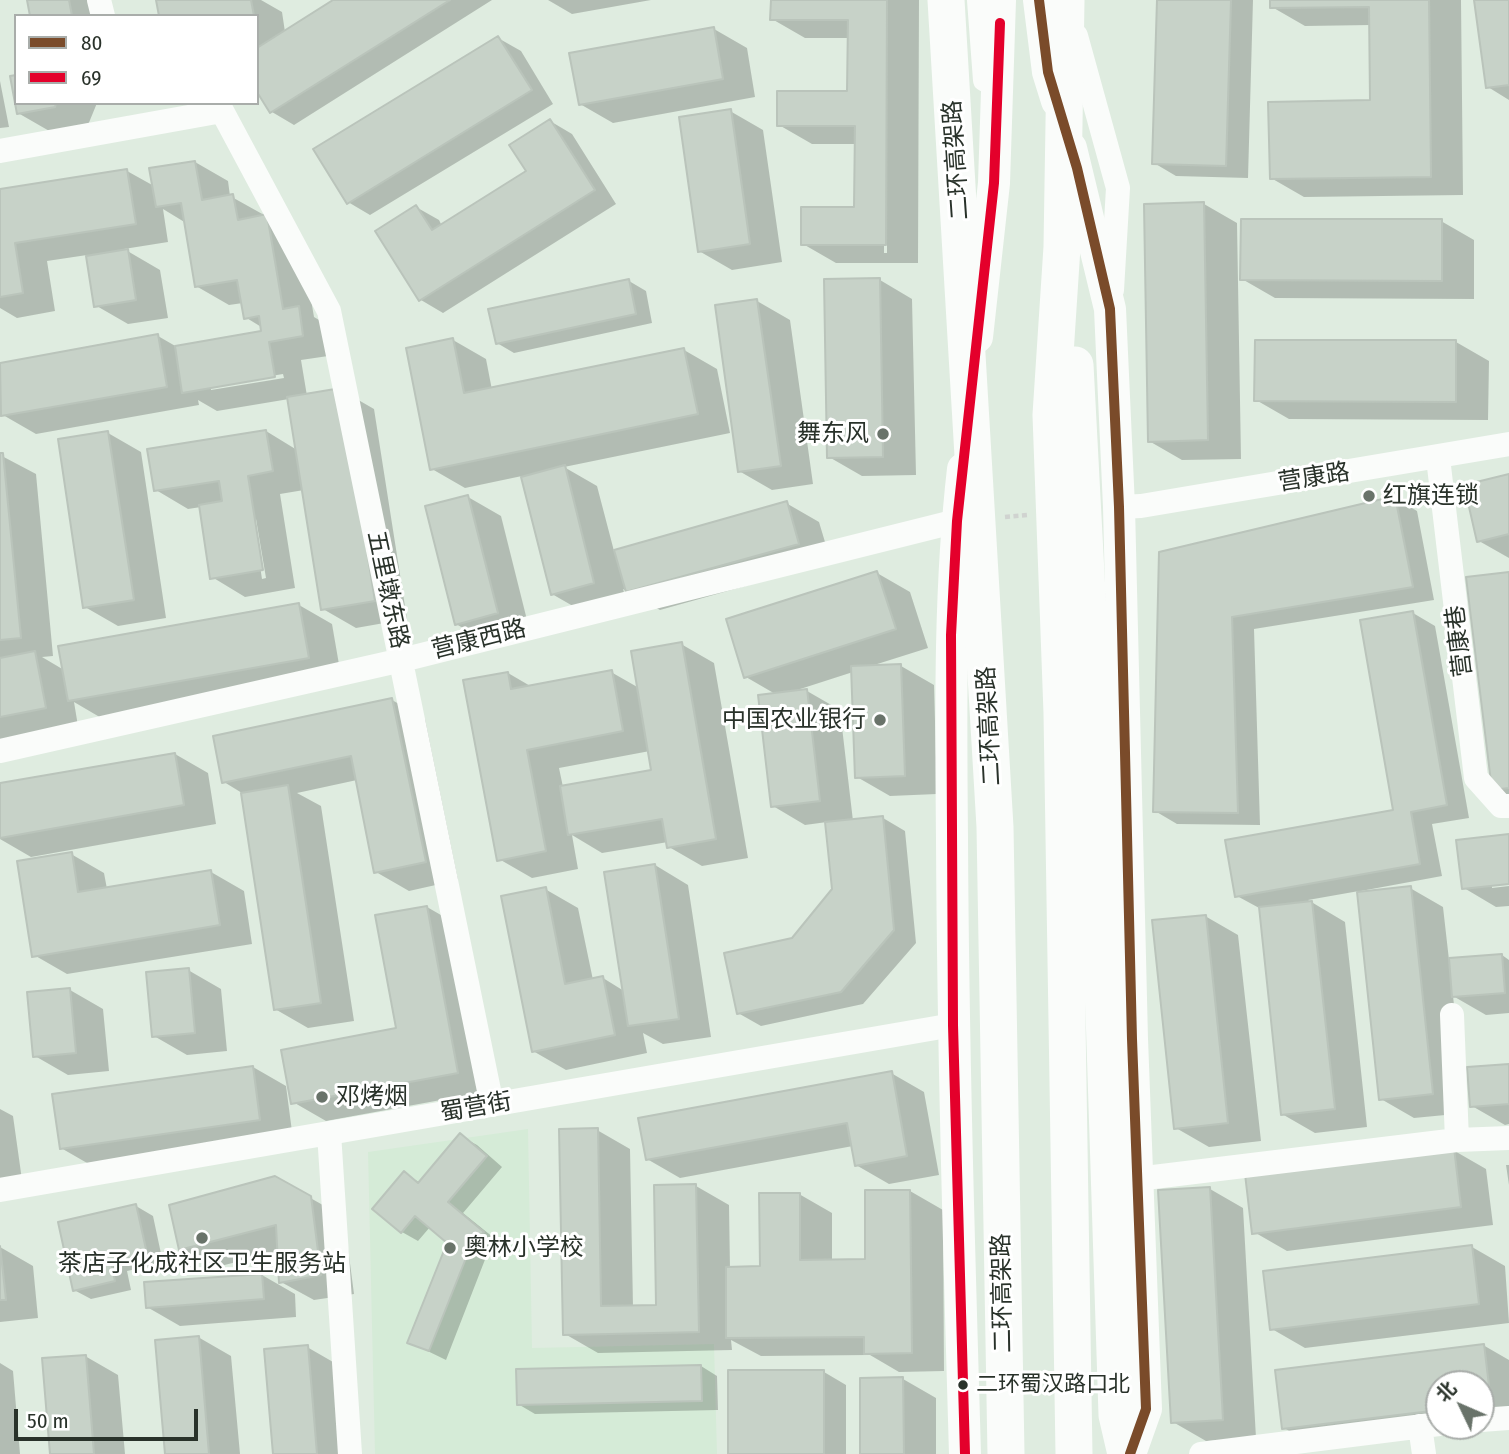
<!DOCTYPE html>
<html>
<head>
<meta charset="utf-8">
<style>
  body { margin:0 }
  #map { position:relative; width:1509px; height:1454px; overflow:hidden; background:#dfece0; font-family:"Fira Sans Condensed","Noto Sans SC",sans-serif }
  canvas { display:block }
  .legend { position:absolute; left:14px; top:14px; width:245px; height:91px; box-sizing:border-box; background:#fff; border:2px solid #a9adaa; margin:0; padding:9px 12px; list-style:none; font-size:21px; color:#29322a }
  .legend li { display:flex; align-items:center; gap:14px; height:35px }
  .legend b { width:35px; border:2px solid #a9adaa }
  .north { position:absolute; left:1425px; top:1370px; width:70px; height:70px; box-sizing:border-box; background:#fff; border:2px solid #a9adaa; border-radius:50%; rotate:314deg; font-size:19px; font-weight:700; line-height:28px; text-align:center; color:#29322a }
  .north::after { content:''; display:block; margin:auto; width:24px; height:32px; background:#69736a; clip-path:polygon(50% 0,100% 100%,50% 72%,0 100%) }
  .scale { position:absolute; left:14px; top:1409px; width:184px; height:32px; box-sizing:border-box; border:4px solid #29322a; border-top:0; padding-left:9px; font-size:21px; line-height:24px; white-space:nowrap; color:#29322a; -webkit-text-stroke:5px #fff; paint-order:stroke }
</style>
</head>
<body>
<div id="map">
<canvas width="1509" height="1454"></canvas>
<ul class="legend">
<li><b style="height:9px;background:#7a4b2a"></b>80</li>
<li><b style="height:9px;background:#e4002b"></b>69</li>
</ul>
<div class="north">北</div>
<div class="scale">50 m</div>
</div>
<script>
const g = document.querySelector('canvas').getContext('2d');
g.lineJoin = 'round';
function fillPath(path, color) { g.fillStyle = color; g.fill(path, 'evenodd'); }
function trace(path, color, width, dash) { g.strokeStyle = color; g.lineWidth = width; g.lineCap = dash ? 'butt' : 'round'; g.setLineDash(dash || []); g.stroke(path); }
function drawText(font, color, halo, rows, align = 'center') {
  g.font = font + ' "Fira Sans Condensed","Noto Sans SC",sans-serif'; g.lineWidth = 6; g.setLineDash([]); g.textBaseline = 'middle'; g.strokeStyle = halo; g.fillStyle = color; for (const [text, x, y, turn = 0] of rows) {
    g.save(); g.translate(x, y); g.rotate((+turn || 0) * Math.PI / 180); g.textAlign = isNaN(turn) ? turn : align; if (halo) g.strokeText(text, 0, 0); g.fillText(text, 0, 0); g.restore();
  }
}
const built = new Path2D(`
  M528,1129L532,1348L714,1344L717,1454H375L368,1152Z`);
const shadow = new Path2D(`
  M29,0H98L101,16H32Z
  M158,0H261L282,12L285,32L337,0H492L294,125L272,112L257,89V16H161Z
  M548,0H651L572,14Z
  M772,0H919L918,263H836L803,244L856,209V144H812L779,125L849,93V38H805L772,19ZM884,225H887V253H884Z
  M1159,0H1253L1248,178L1176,176L1154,163Z
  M1272,0H1461L1463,195L1304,197L1271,178L1372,102L1371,25L1305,26L1272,7Z
  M1475,0H1509V100L1488,87Z
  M714,29L747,48L755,97L613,123L580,104Z
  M498,38L521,51L553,104L370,215L348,202Z
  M0,81L9,127L0,128Z
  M16,103H97L88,125L51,132L18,113Z
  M730,111L763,130L782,262L732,270L699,251Z
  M550,121L572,134L616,204L443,313L421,300L416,207L439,220L442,226L528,171Z
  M195,162L228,181L230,196L300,235L314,317L331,327L335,355L301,360L307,396L341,390L374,409L407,619L356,628L323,609L304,490L280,494L295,588L245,597L212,577L201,507L188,509L156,490L266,431L297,450L289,399L217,411L198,400L199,405L36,434L3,415L0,399V364L158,336L177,347L263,332V328L245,317L243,303L229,305L196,286L186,223L163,209L168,242L124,249L160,270L168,318L128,324L95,305L87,255L47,261L55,311L17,318L0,308V191L127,171L154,186ZM283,374L284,378L211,390V386ZM253,519H256L266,578L262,579Z
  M1204,204L1237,223L1241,459L1182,460L1149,441Z
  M1441,221L1474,240V299L1275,298L1242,279Z
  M880,280L912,299L916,475L862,476L829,457Z
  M629,281L646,291L652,323L514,353L497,343Z
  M757,301L790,320L813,484L772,490L739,471Z
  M453,340L486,359L492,390L684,350L717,369L730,433L564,467L597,486L614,551L786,503L819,522L831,562L660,610L623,589L627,602L585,613L552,594L522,476L465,488L432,469Z
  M1456,342L1489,361L1488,420L1289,419L1256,400Z
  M108,433L141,452L166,618L118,626L85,607Z
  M0,455L36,474L53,656L42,657L64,670L299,605L332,624L341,676L103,719L74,702L78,726L0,741Z
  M1509,476V558L1479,541Z
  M468,497L501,516L530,632L489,643L456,624Z
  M1395,498L1417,511L1434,600L1254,629L1260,825L1177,824L1155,811L1161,553Z
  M877,573L910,592L928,648L871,666H901L934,685L937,794L890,796L857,777L853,672L794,691H807L840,710L853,821L883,818L905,831L916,943L863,1004L761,1026L738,1013L834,889L827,822L805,825L773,806L777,695L746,677Z
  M1509,574V798L1494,789Z
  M1413,613L1435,626L1469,818L1432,824L1442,876L1361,891V894L1410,888L1443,907L1449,960L1502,955L1509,960V1013L1486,1015L1453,996L1466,1113L1414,1118L1381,1099L1359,891L1308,900L1345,922L1367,1127L1315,1133L1282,1114L1261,909L1237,896L1395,811Z
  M681,644L714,663L748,858L702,866L669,847L668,842L602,853L572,835L578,869L532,878L499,859L508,673L532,687L611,672L639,688ZM650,751L653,771L563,787L559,768Z
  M392,700L425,719L458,880L409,891L376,872L357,780L297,793L321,806L354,1021L308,1028L275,1009L242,793L224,782Z
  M175,754L208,773L216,824L31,857L0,839V785Z
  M1509,835V882L1492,884V888L1509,886V906L1496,907L1464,888Z
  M71,854L104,873L107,889L211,872L244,891L252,944L67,974L34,955Z
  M655,865L688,885L711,1037L663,1044L643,1033L647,1053L566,1070L533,1051L545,889L578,908L593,980L603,978L624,991Z
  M427,907L460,926L490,1091L326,1121L293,1102L398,1030Z
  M1205,916L1238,935L1261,1141L1209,1147L1176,1128Z
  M188,970L221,989L227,1051L187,1055L154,1036Z
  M70,990L103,1009L109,1071L68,1075L35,1056Z
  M1509,1066V1124L1505,1125L1472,1106Z
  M253,1067L286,1086L293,1139L94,1167L61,1148Z
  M891,1073L924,1092L939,1175L889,1184L856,1165L853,1146L680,1178L647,1159Z
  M0,1109L13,1116L22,1180L0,1183Z
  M597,1130L630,1149L633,1307L658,1306L696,1186L729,1205L730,1269L762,1268L799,1194L832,1213V1261H867L910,1191L943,1210L944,1371L899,1372L870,1355L761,1356L731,1340L732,1350L598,1353L565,1334Z
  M460,1136L477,1145L502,1167L463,1213L499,1242L486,1257L446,1360L409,1342L449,1242L430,1227L418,1241L402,1232L405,1173L420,1183Z
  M1453,1150L1486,1169L1493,1225L1287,1251L1254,1232Z
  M1506,1165H1509V1185Z
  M275,1178L344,1217L354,1294L314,1300L281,1282L279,1251L213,1268L180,1249Z
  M1210,1189L1243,1208L1256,1438L1206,1441L1173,1422Z
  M136,1206L153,1216L163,1263L127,1271L131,1290L91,1299L74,1290Z
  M0,1247L33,1266L38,1318L0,1322Z
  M1472,1247L1505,1266L1509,1323L1305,1348L1272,1329Z
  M262,1275L295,1294L296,1317L180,1326L147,1307Z
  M198,1337L231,1356L240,1454H167Z
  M1483,1345L1509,1360V1423L1317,1447L1284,1428ZM1439,1384H1481V1426H1439Z
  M307,1347L340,1366L348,1454H275Z
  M85,1356L118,1375L125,1454H52Z
  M0,1363L13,1371L20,1454H0Z
  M701,1366L717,1376L718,1410L535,1414L518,1404Z
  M824,1372L846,1385V1454H730Z
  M903,1379L936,1398V1454H862Z`);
const building = new Path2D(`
  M27,0H69L72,16H30Z
  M156,0H251L254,16H159Z
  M333,0H450L270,113L257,92V48Z
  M771,0H887L886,245H801V207H854L855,126H777V91H847L848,20H770Z
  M1157,0H1231L1226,166L1152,164Z
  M1270,0H1429L1431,177L1270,179L1268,102L1370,100L1369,7L1270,8Z
  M1474,0H1509V85L1486,88Z
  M714,27L723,79L579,105L569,53Z
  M498,36L532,90L347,204L313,149Z
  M16,75V103H56L55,107L17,114L10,76Z
  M731,109L750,244L698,252L679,117Z
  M550,119L595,190L419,301L375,231L416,205L432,230L526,171L509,145Z
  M195,161L202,200L233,194L238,220L267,214L283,309L299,306L303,336L269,342L275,377L182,393L175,346L261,331L259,316L244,319L237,280L195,287L181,203L156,207L149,168Z
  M127,169L136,224L15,243L23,293L0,297V189Z
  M1204,202L1208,440L1148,442L1144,204Z
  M1241,219H1442V281L1240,280Z
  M128,249L136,300L94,307L86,256Z
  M880,278L883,457L827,458L824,279Z
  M629,279L636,314L496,344L488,309Z
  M757,299L781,466L738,472L715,305Z
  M158,334L167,387L1,416L0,363Z
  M453,338L464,393L684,348L698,414L430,470L406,348Z
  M1255,340H1456V402L1254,401Z
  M341,388L375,601L321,610L287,397Z
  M266,430L273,471L248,476L263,570L210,579L199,505L222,501L219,481L154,491L147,449Z
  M108,431L134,600L83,608L58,439Z
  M0,453H3L21,638L0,640Z
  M565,465L594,583L551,595L521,477Z
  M1509,474V534L1477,542L1464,485Z
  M468,495L498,613L455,625L425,506Z
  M1395,496L1413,587L1232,617L1238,813L1153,812L1159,552Z
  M787,501L799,544L626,592L614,550Z
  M877,571L896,629L744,678L726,619Z
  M1509,572V788L1492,790L1466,577Z
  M299,603L309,658L68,701L58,646Z
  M1413,611L1447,805L1411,812L1420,864L1235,897L1225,840L1393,810L1360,620Z
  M682,642L716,839L667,848L662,819L568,835L560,786L651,770L631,651Z
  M35,651L46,708L0,717V658Z
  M901,664L905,776L855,778L851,666Z
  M612,670L623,731L527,750L546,851L497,861L463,680L508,672L511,689Z
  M807,689L820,801L771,807L758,695Z
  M392,698L426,862L374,873L351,756L222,783L213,736Z
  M175,753L184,805L0,838V783Z
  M288,785L321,1003L274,1010L241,793Z
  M883,816L894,930L841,992L737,1014L724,953L792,938L832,889L825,822Z
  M1509,834V884L1462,889L1456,840Z
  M72,852L78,892L211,870L220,925L32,957L17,861Z
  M655,864L679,1019L628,1026L604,872Z
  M1411,886L1433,1094L1379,1100L1357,892Z
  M546,887L565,984L603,976L615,1035L532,1052L501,896Z
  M1312,901L1335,1109L1281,1115L1259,907Z
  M427,906L458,1073L291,1104L281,1050L396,1028L375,915Z
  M1206,915L1228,1123L1174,1129L1152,920Z
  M1502,954L1505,993L1452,997L1449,958Z
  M189,968L195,1033L152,1037L146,972Z
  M70,988L76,1053L33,1057L27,992Z
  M1509,1064V1104L1470,1107L1467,1067Z
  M253,1066L260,1120L60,1149L52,1094Z
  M892,1071L907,1156L855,1166L847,1123L646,1160L638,1118Z
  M598,1128L601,1306L656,1305L654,1185L696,1184L699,1332L563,1335L559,1129Z
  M460,1133L487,1156L448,1202L484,1232L470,1248L429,1351L407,1343L447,1243L415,1216L401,1233L372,1209L404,1171L418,1183Z
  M1454,1148L1461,1207L1252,1234L1245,1174Z
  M275,1176L311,1196L321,1275L279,1283L276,1225L179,1250L169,1205Z
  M1210,1187L1223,1420L1171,1423L1158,1190Z
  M865,1190H910L912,1353L864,1354V1337L726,1338V1267L760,1266L759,1193H800V1260L865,1259Z
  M136,1204L147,1254L111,1262L115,1281L73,1291L58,1222Z
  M1472,1245L1479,1304L1270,1330L1263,1271Z
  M0,1246L6,1300H0Z
  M262,1274L264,1299L146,1308L144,1282Z
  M199,1336L209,1454H165L155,1340Z
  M1484,1344L1491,1403L1481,1405V1384H1439V1410L1282,1429L1275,1370Z
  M308,1345L317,1454H273L264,1349Z
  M86,1355L94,1454H50L42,1358Z
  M701,1365L702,1401L517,1405L516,1369Z
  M728,1370H824V1454H728Z
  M903,1377L904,1454H860V1378Z`);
const path = new Path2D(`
  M1005,517L1028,515`);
const minor = new Path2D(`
  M99,0L103,16
  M979,0L985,80
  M1076,36L1118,188L1112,290
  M211,103L222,111L329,311L492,1105
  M0,151L222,111
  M1438,458L1476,778L1501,806H1509
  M1119,507L1141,506L1509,444
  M0,751L402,660L957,521
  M1452,1015L1457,1140
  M329,1133L350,1454
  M1137,1179L1457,1140L1509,1138
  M0,1190L953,1025
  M1481,1420L1509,1418
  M1420,1426L1424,1454
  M1201,1454L1439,1424`);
const major = new Path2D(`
  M1039,0L1048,72L1057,101
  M1071,148L1110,309L1119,507L1132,1039L1146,1409L1130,1454
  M977,337L994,183L1000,0
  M963,469C949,592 951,715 952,839C953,1044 959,1249 965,1454`);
const highway = new Path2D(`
  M946,0L995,827L1006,1454
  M1066,0L1062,247L1051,415L1062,713L1074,1454
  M1075,365L1096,764L1117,1415L1126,1454`);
const bus1 = new Path2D(`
  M1039,0L1048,72L1077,168L1110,309L1119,507L1132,1039L1146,1409L1130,1454`);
const bus2 = new Path2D(`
  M965,1454L953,1025L951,635L957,521L994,183L1000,23`);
const markers = [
  [883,434,7,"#69736a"],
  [1369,496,7,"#69736a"],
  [880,720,7,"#69736a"],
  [322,1097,7,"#69736a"],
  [202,1238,7,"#69736a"],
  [450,1248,7,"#69736a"],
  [963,1385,6,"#29322a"]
];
const busNames = [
  ["二环蜀汉路口北",976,1385]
];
const streetNames = [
  ["二环高架路",957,160,-94],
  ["营康路",1314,478,-9],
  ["五里墩东路",387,590,78],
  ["营康西路",479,640,-14],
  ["营康巷",1460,641,-97],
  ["二环高架路",990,726,-93],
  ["蜀营街",476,1108,-10],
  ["二环高架路",1003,1293,-91]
];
const poiNames = [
  ["舞东风",869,434,"right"],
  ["红旗连锁",1383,496],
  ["中国农业银行",866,720,"right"],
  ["邓烤烟",336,1097],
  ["奥林小学校",464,1248],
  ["茶店子化成社区卫生服务站",202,1264,"center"]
];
fillPath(built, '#d5ebd7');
fillPath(shadow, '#0003');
fillPath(building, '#c7d2c8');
trace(building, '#bac4bb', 2);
trace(path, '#d0d3d0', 4.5, [5, 3.5]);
trace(minor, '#fafcfa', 24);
trace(major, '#fafcfa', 32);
trace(highway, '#fafcfa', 37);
trace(bus1, '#7a4b2a', 10);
trace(bus2, '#e4002b', 10);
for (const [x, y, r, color] of markers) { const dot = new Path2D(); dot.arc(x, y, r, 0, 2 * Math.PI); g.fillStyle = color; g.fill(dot); trace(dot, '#fff', 2.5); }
drawText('22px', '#29322a', '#fff', busNames, 'left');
drawText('24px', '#29322a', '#fff', streetNames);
drawText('24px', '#29322a', '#fff', poiNames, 'left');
</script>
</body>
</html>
